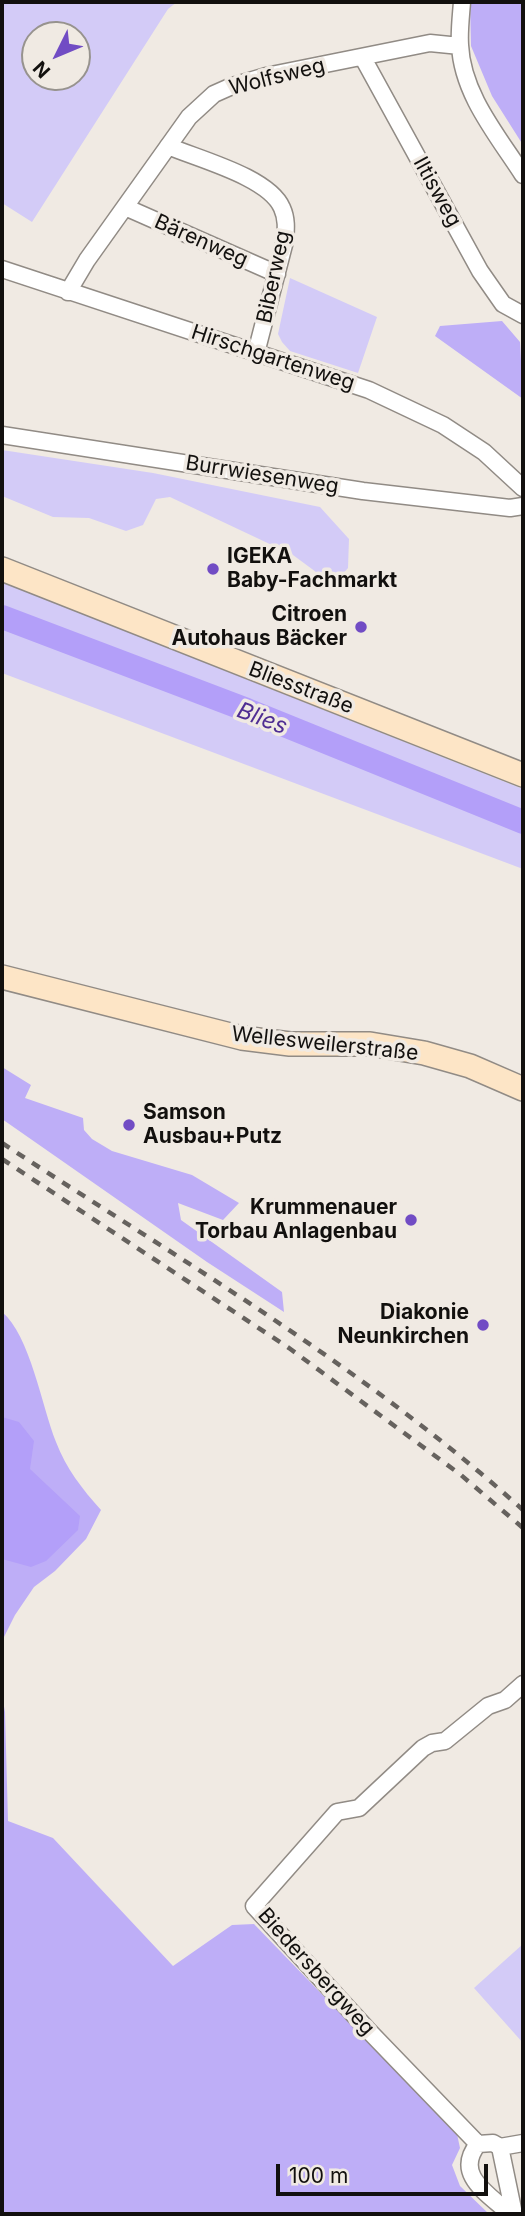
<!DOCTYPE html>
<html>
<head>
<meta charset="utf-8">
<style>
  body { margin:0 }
  #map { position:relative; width:525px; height:2216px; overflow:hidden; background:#f0eae3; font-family:Inter,sans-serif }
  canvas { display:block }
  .frame { position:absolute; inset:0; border:4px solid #12100e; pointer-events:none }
  .north { position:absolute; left:21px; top:21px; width:70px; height:70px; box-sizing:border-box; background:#f0eae3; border:2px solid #97938e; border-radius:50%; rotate:227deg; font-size:19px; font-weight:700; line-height:28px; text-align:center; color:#12100e }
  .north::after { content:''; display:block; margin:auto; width:24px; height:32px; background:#714cc4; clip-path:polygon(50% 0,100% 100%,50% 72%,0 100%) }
  .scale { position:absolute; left:276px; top:2164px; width:212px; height:32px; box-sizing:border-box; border:4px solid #12100e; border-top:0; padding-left:9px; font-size:21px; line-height:24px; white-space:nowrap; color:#12100e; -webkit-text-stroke:5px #f0eae3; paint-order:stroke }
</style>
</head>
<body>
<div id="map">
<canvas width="525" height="2216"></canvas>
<div class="frame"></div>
<div class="north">N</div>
<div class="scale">100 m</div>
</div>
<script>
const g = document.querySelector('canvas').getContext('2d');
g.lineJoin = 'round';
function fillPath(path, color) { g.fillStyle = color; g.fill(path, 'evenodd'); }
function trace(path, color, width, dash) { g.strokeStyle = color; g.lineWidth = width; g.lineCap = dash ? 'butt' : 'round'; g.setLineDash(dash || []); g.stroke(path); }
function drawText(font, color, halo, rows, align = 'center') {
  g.font = font + ' Inter,sans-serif'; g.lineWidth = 7; g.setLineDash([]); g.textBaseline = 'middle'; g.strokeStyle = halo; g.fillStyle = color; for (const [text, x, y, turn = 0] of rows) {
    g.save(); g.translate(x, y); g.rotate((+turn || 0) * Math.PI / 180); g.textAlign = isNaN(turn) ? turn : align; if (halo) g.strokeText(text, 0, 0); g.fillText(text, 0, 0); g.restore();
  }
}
const green = new Path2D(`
  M2,2H177L168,9L32,222L2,203ZM35,35H77V77H35Z
  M290,278L377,317L358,373L290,351L282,342L278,334Z
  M2,450L153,473L320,507L349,539L348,568L341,576L316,572L293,555L170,497L156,499L143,525L126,531L89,518L53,517L2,496Z
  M2,582L523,789V869L2,673Z
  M523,1944V2043L474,1988Z`);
const forest = new Path2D(`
  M470,2H523V145L492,96L471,46Z
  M502,321L520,342L523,399L435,336L440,326Z
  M2,1067L31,1085L25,1098L83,1118L84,1130L92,1139L112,1151L192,1175L239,1203L223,1220L178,1203L181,1220L282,1292L284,1312L207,1262L2,1119Z
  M2,1312C30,1335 42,1407 56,1442C66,1468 82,1489 101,1510L86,1539L55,1571L34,1587L15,1615L2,1641Z
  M2,1695L5,1712L8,1821L53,1838L173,1966L232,1925L254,1924L457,2134L460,2148L452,2165L460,2186L489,2214H2Z`);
const water = new Path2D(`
  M2,1417L19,1422L34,1441L30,1469L80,1516L78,1530L46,1561L31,1567L2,1559Z`);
const river = new Path2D(`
  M2,617L247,710L523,822`);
const street = new Path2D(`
  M462,2C461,16 459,31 460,45C462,94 498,136 523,175
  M363,58L480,271L503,304L523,315
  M168,146C198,159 269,177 282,208C287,219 286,229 285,241L256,353
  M125,207L277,274
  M2,269L369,390L443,425L484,452L523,488
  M68,292L87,260L189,117L214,94L232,86L266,76L430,43L460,46
  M2,435L363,491L510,508L523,506
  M478,2144L367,2029L254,1906L337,1812L359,1808L423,1748L432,1743L445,1741L488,1706L505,1700L523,1684
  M500,2147L493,2143L478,2144C453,2175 489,2194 510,2214
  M500,2147L514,2214
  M500,2147L523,2143`);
const secondary = new Path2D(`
  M2,569L523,775
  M2,977L242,1038L290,1044H370L424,1053L470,1066L523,1089`);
const rail = new Path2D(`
  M2,1143C179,1259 365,1368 523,1510
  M2,1159L289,1348L461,1475L523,1528`);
const markers = [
  [213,569,7,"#714cc4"],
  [361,627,7,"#714cc4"],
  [129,1125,7,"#714cc4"],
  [411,1220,7,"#714cc4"],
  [483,1325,7,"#714cc4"]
];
const streetNames = [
  ["Wolfsweg",277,77,-14],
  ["Iltisweg",437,192,61],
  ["Bärenweg",201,241,24],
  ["Biberweg",274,277,-78],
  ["Hirschgartenweg",273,358,18],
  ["Burrwiesenweg",262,475,9],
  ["Bliesstraße",301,688,21],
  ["Wellesweilerstraße",325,1044,6],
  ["Biedersbergweg",316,1972,48]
];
const poiNames = [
  ["IGEKA",227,557,"left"],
  ["Baby-Fachmarkt",227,581,"left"],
  ["Citroen",347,615],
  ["Autohaus Bäcker",347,639],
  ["Samson",143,1113,"left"],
  ["Ausbau+Putz",143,1137,"left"],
  ["Krummenauer",397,1208],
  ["Torbau Anlagenbau",397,1232],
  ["Diakonie",469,1313],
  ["Neunkirchen",469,1337]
];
const waterNames = [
  ["Blies",262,719,21]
];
fillPath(green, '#d3cbf7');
fillPath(forest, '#beaef7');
fillPath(water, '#b39ff9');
trace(river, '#b39ff9', 24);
trace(street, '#918b85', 19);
trace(secondary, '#918b85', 26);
trace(street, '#fff', 16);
trace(secondary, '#fde5c6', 23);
trace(rail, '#66625e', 4.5, [9, 9]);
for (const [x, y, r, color] of markers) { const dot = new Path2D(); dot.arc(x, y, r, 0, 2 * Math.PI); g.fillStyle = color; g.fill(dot); trace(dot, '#f0eae3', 2.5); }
drawText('21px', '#12100e', '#f0eae3', streetNames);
drawText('bold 21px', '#12100e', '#f0eae3', poiNames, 'right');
drawText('italic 23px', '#4f2d93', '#f0eae3', waterNames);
</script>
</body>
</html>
